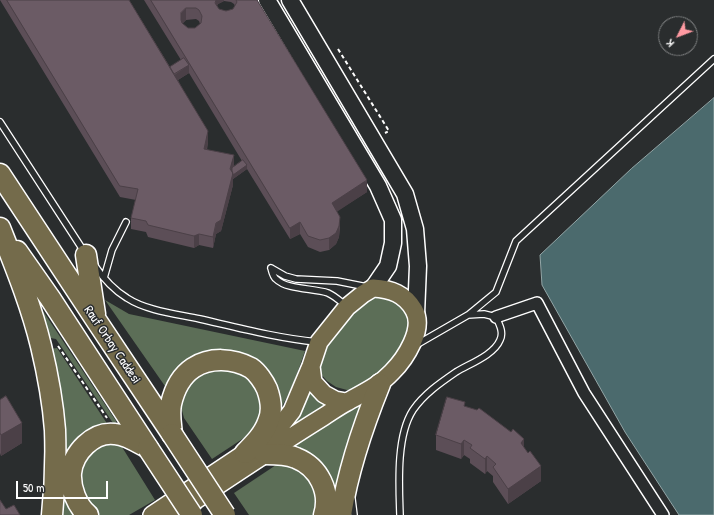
<!DOCTYPE html>
<html>
<head>
<meta charset="utf-8">
<style>
  body { margin:0 }
  #map { position:relative; width:714px; height:515px; overflow:hidden; background:#2a2d2e; font-family:"Patrick Hand",sans-serif }
  canvas { display:block }
  .north { position:absolute; left:658px; top:16px; width:40px; height:40px; box-sizing:border-box; background:#2a2d2e; border:1px solid #7f8182; border-radius:50%; rotate:228deg; font-size:11px; font-weight:700; line-height:16px; text-align:center; color:#fff }
  .north::after { content:''; display:block; margin:auto; width:14px; height:18px; background:#ff9aa2; clip-path:polygon(50% 0,100% 100%,50% 72%,0 100%) }
  .scale { position:absolute; left:16px; top:481px; width:92px; height:18px; box-sizing:border-box; border:2px solid #fff; border-top:0; padding-left:5px; font-size:12px; line-height:14px; white-space:nowrap; color:#fff; -webkit-text-stroke:3px #2a2d2e; paint-order:stroke }
</style>
</head>
<body>
<div id="map">
<canvas width="714" height="515"></canvas>
<div class="north">K</div>
<div class="scale">50 m</div>
</div>
<script>
const g = document.querySelector('canvas').getContext('2d');
g.lineJoin = 'round';
function fillPath(path, color) { g.fillStyle = color; g.fill(path, 'evenodd'); }
function trace(path, color, width, dash) { g.strokeStyle = color; g.lineWidth = width; g.lineCap = dash ? 'butt' : 'round'; g.setLineDash(dash || []); g.stroke(path); }
function drawText(font, color, halo, rows, align = 'center') {
  g.font = font + ' "Patrick Hand",sans-serif'; g.lineWidth = 3; g.setLineDash([]); g.textBaseline = 'middle'; g.strokeStyle = halo; g.fillStyle = color; for (const [text, x, y, turn = 0] of rows) {
    g.save(); g.translate(x, y); g.rotate((+turn || 0) * Math.PI / 180); g.textAlign = isNaN(turn) ? turn : align; if (halo) g.strokeText(text, 0, 0); g.fillText(text, 0, 0); g.restore();
  }
}
const green = new Path2D(`
  M380,297L390,299L402,305L408,314L410,323L409,334L396,357L369,384L358,389L347,390L336,387L327,381L319,372V352L345,317L368,300Z
  M105,300L129,314L305,351C297,374 290,395 276,416L243,357L167,389Z
  M39,305L116,421L115,426L56,339L45,337Z
  M57,348L108,425L78,444L80,515H60L50,349Z
  M211,367H228L256,382L265,412L256,430L212,459L184,418L179,399L184,387Z
  M314,384L332,401L297,425L293,423Z
  M368,398L332,506L287,449Z
  M111,443L122,447L155,500L129,515H98L85,504L78,470L97,446Z
  M282,461L293,463L318,489V515H249L234,493Z`);
const water = new Path2D(`
  M714,98V515H679L625,432L542,285L540,255L631,169Z`);
const path = new Path2D(`
  M338,49L389,131L385,133
  M58,346L107,418`);
const lane = new Path2D(`
  M0,122L85,253
  M95,266C103,278 114,290 127,298C147,311 177,314 200,319C239,328 277,338 317,342
  M271,268L285,276L296,279L337,281L367,287
  M271,268C272,272 273,277 276,279C287,290 314,288 328,293C335,296 340,301 346,306
  M104,278L112,250L126,222
  M468,315L496,292L516,241L714,59
  M352,499L354,515
  M400,515C399,485 396,436 413,410C424,394 440,383 456,372C469,364 494,355 500,340C504,332 499,324 496,317L484,314L468,315L416,345`);
const street = new Path2D(`
  M496,317L537,303L584,393L663,515`);
const secondary = new Path2D(`
  M267,0L378,186L393,220V243L388,266L373,288
  M290,0L405,194L415,229L418,266L416,314`);
const primary = new Path2D(`
  M311,366L313,382L324,394L335,400L346,402
  M152,515L266,439L281,425L292,411L311,366L319,342L347,307L363,294L373,288C391,289 405,294 414,310C425,329 405,359 392,372C379,386 363,393 347,402C339,406 331,412 323,417C273,448 223,482 173,515`);
const highway = new Path2D(`
  M0,174L96,320L172,434
  M0,228C15,266 31,305 41,346C47,371 53,404 55,430C56,458 55,487 52,515
  M17,251L50,298L148,448
  M86,255L95,314
  M172,434C171,424 169,414 171,404C174,391 181,376 193,368C210,357 233,358 251,368C257,372 264,382 267,389C271,400 273,411 268,422C264,434 254,444 245,453
  M265,454C275,454 287,454 296,458C319,467 331,492 324,515
  M88,515C77,506 70,488 71,473C73,453 93,431 115,434C127,435 137,442 146,447
  M341,515C348,470 363,426 380,384`);
const highwayBridge = new Path2D(`
  M172,434L225,515
  M148,448L192,515`);
const wall = new Path2D(`
  M0,0H129L170,67L181,60L144,0H257L367,192L337,211L340,228L339,237L336,244L329,250L320,252L308,247L300,234L290,239L247,169L233,179V185L221,231L216,234L213,248L199,245L194,248L148,237L146,232L131,229V218L136,200L120,197ZM224,1L231,2L234,4L235,6L233,9L226,11L219,9L217,6L218,4ZM196,19L199,21L200,24L195,28H188L182,24L186,20ZM189,73L242,161L234,167L207,150L208,142L178,80Z
  M0,400L22,443L1,456L0,453Z
  M465,407L541,481L508,504L493,482V476L487,471L485,474L470,463V459L464,455L461,459L436,450V435Z`);
const shadedWall = new Path2D(`
  M216,0H224V1L218,4L216,7L215,14Z
  M186,8V20L181,25V13Z
  M189,65V73L173,83V76Z
  M208,131V142L204,161V149Z
  M234,155V167L247,165V169L233,179V185L221,231L216,234L213,248V237Z
  M367,180V192L332,215V203Z
  M340,217L339,237L336,244L329,250V238Z
  M300,222V234L290,239V228Z
  M199,234V245L194,248V236Z
  M22,423V443L1,456V435Z
  M524,439V454L521,443Z
  M464,440V455L461,459V444Z
  M487,456V471L485,474V459Z
  M541,466V481L508,504V489Z`);
const building = new Path2D(`
  M7,0H129L208,131L204,149L234,155L230,169L233,173L221,220L216,223L213,237L199,234L194,236L148,225L146,221L131,218L138,189L120,186Z
  M151,0H216L215,3L219,9L226,11L233,9L237,2L236,0H257L367,180L332,203L340,217L339,226L336,233L329,238L320,240L308,236L300,222L290,228ZM186,8H196L199,10L202,16L201,23L195,28H188L182,23L181,20V13Z
  M184,58L189,65L174,74L170,67Z
  M243,160L247,165L233,175L232,171V168Z
  M6,396L22,423L1,435L0,433V400Z
  M447,397L465,402L464,406L477,410L479,408L511,432L513,429L524,439L521,443L528,453L530,451L541,466L508,489L493,467L496,464L487,456L485,459L470,448L472,445L464,440L461,444L436,435Z
  M0,500L6,509L14,505L20,515H0Z`);
const streetNames = [
  ["Rauf Orbay Caddesi",112,345,56]
];
fillPath(green, '#5c6e57');
fillPath(water, '#4b6a6d');
trace(water, '#93a6a7', 1);
trace(lane, '#fff', 8);
trace(street, '#fff', 14);
trace(secondary, '#fff', 19);
trace(primary, '#fff', 20);
trace(highway, '#fff', 23);
trace(path, '#fff', 2, [4, 3]);
trace(lane, '#2a2d2e', 5.5);
trace(street, '#2a2d2e', 11);
trace(secondary, '#2a2d2e', 16);
trace(primary, '#746b4b', 17);
trace(highway, '#746b4b', 20);
trace(highwayBridge, '#fff', 23, []);
trace(highwayBridge, '#746b4b', 20);
fillPath(wall, '#5c4e57');
fillPath(shadedWall, '#4b4047');
fillPath(building, '#6b5b65');
trace(building, '#4b4047', 1);
drawText('13px', '#fff', '#2a2d2e', streetNames);
</script>
</body>
</html>
